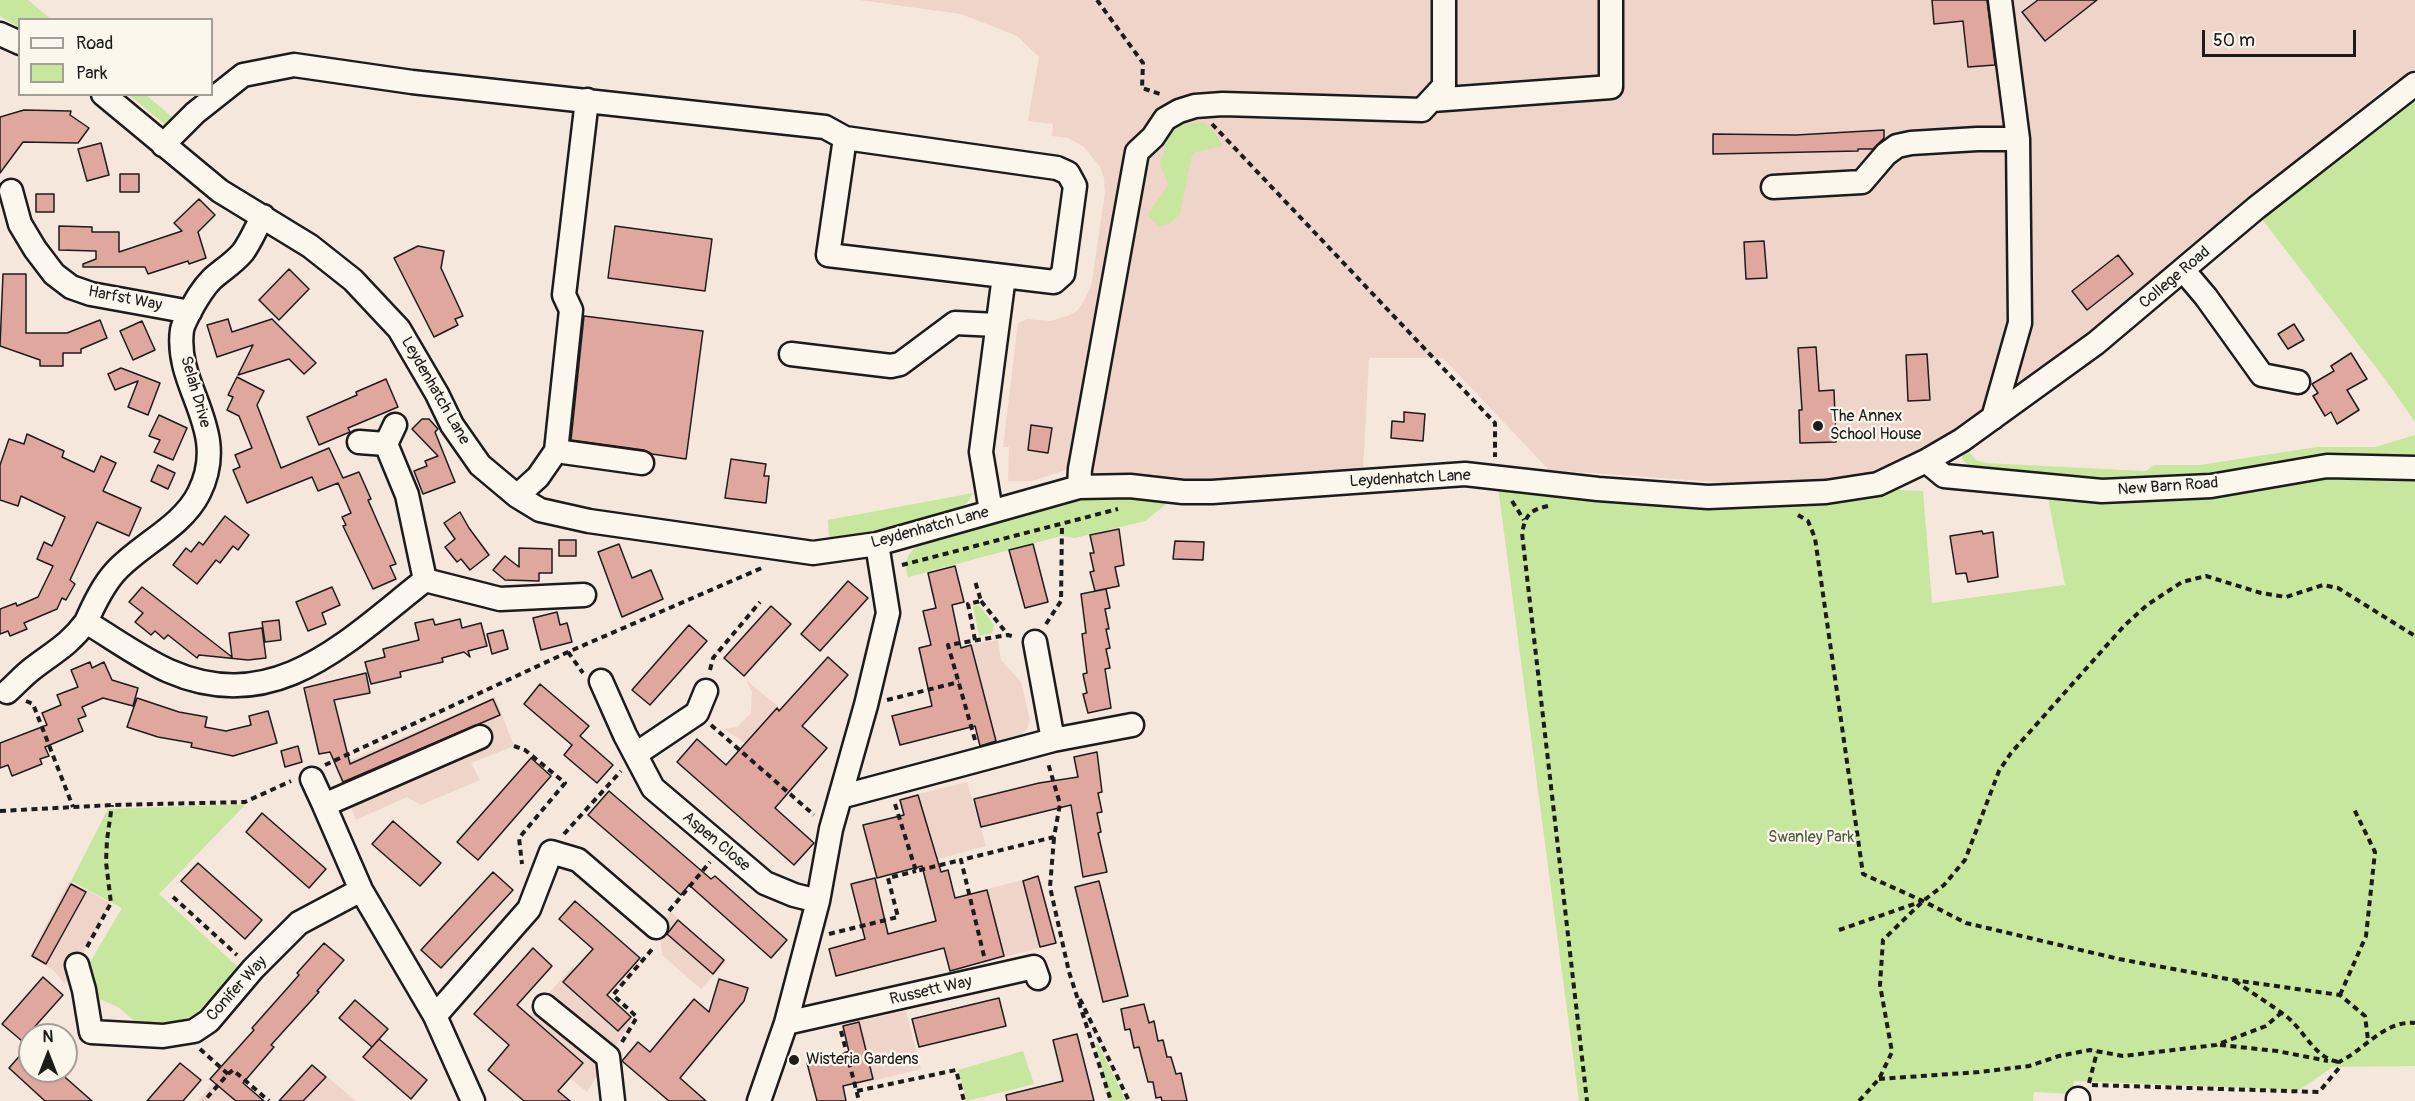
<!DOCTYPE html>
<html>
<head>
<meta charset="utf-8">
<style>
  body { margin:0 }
  #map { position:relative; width:2415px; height:1101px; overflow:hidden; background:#f6e7dc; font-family:Pangolin,sans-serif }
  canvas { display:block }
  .legend { position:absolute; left:18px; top:18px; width:195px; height:78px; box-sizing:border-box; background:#fbf7ec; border:2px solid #a29f99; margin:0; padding:8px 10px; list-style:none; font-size:18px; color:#1c1c1c }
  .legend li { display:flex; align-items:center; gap:12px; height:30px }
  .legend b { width:30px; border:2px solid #a29f99 }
  .north { position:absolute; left:18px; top:1023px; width:60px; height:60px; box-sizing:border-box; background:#fbf7ec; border:2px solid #a29f99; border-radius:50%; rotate:0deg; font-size:16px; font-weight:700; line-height:24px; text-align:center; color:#1c1c1c }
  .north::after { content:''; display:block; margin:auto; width:21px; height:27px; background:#1c1c1c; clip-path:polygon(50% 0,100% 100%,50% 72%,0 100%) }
  .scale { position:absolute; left:2202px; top:30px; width:154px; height:27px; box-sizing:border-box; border:3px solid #1c1c1c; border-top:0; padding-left:8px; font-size:18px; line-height:21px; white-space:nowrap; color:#1c1c1c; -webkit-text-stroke:4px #fbf7ec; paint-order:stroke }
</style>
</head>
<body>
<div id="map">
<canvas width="2415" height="1101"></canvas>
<ul class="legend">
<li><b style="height:8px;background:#fbf7ec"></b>Road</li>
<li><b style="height:16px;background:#c7e69e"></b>Park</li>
</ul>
<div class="north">N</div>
<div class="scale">50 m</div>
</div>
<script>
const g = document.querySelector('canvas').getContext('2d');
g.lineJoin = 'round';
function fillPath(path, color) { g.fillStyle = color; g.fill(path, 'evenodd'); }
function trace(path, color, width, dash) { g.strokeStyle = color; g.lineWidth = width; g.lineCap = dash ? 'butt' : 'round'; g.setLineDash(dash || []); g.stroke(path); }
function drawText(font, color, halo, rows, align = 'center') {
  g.font = font + ' Pangolin,sans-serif'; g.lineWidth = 4.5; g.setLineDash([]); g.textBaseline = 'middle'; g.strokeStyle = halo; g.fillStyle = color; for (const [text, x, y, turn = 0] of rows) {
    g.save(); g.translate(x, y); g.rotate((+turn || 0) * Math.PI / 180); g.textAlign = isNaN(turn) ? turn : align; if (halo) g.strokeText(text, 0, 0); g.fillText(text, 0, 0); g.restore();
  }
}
const built = new Path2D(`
  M859,0H2415V68L2383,90L2258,192L2080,344L1952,437L1907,459L1869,475L1745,484L1549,470L1443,358H1369L1363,472L1208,486L1153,482L1068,469L1032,481H1008L1009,447H1003L1018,323L1027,319L1051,321L1067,316L1077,311L1084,301L1091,286L1105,193L1104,178L1100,167L1084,147L1068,138L1052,136L1053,124L1028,121L1039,57L1017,36L961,14Z
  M998,640L1001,660L1021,682L1030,720L1027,729L1019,736L980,747L955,647Z
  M746,680L793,719L761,757L738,738L724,729L737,727L751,713L752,692Z
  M495,697L514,746L471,763L480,780L421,805L407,797L356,820L335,767Z
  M967,782L986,846L917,865L899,799Z
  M1038,876L1056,944L988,961L971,893Z
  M69,881L111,903L65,984L53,970L30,956Z
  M670,911L726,962L701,989L662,955L660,932Z
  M573,966L633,1018L587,1092L514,1033Z
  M906,1011L921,1069L857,1085L841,1025Z
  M312,1064L356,1101H279Z
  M225,1069L265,1101H198Z`);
const green = new Path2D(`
  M0,0H28L51,19L20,20L19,27L0,16Z
  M2415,87V422L2385,379L2258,214Z
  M129,95H146L177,121L168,127Z
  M1205,123L1214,131L1223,146L1195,152L1192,155L1180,214L1169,224L1159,226L1149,217V212L1168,186C1167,176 1161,171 1160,162C1164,156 1163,151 1166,144C1171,126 1188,122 1205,123Z
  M2415,435V459L2187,484L2114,482L1972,468L1962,459L1964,449L1976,440L1969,452L1976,460L1985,463L2146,471L2154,465H2200L2317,447H2375Z
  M2296,476H2415V1066L2333,1067L2299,1090L2074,1081L2072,1094L2034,1092L2033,1101H1579L1498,487H1525L1646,504L1793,506L1881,489L1923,491L1932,603L2065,585L2047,493Z
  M973,493L967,503L949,516L851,539L829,540L828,520Z
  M1176,496L1145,521L1075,538L1061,536L908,577C902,556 911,552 925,538L1072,497Z
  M979,605L994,625L992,633L979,636L973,606Z
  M246,804L159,894L239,968L199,1011L190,1017L172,1022H136L118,1007L97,998L86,969L122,908L71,881L108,809Z
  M1096,1044H1098L1126,1101H1109Z
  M1023,1051L1034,1084L967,1101L958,1070Z`);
const building = new Path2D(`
  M1932,0H1987L1995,65L1968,67L1963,21L1934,24Z
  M2038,0H2097L2045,41L2022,12Z
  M24,110L71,111L70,115L89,128L78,143L23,142L0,173V117Z
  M1884,130V138L1873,149H1858V151L1713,154V134L1796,135Z
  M101,143L109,175L87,181L78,149Z
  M120,174H139V192H120Z
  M36,194H54V212H36Z
  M199,199L215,215L198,232L206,258L189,264L188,261L148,274L145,267H83V264L96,259V251L59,250V226L92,227V232H119V252L182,231L174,223Z
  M615,226L712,239L705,291L608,278Z
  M1764,241L1767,278L1746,279L1744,242Z
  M418,246L444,251L441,268L463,316L455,319L458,325L434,337L394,258Z
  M2118,255L2133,274L2087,310L2072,291Z
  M289,269L309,289L279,320L259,300Z
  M3,274H26V333H67L100,320L107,338L81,349V353H63V366H40V360L0,346Z
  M584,316L703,331L686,459L652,454L644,450L571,440Z
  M228,319L232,332L272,319L316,363L304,374L289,359L238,375L253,345L217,357L207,325Z
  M142,321L155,350L133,360L120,331Z
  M2294,324L2304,340L2288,349L2278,334Z
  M1816,347L1819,391L1834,390L1836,442L1800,443L1799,410H1802L1798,348Z
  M2351,353L2367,379L2347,390L2359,410L2337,424L2331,412L2325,416L2313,396L2318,393L2312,384L2334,371L2331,366Z
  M1927,354L1930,400L1908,401L1906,355Z
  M121,368L160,383L148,415L128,407L138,381L115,390L108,374Z
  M237,377L264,391L257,405L281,468L329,448L343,478L359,472L371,499L368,500L396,564L390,566L396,579L373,589L343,526L346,525L342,517L351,513L338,483L318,491L312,477L247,503L233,470L240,467L235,455L252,448L239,416L227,410L233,397L228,395Z
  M386,379L398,407L348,428L350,432L319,445L307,417L357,395L356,392Z
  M1404,412L1425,414L1423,441L1391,438L1392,421L1404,422Z
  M159,415L187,428L173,460L154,452L160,440L149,436Z
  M422,419H429L438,429L435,432L455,482L423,494L414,471L427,466L425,461L438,456L412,429Z
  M1031,425L1052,428L1048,453L1028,450Z
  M27,434L64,451L62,457L94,472L101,456L116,463L103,491L141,508L129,536L97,522L70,580L75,584L66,600L62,598L57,609L24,623L27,629L10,636L8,631L0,634V609L16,603L17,606L38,597L53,566L37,559L44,542L52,546L65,517L21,496L18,506L0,500V465L9,439L24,444Z
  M731,459L766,464L764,476H769L766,503L725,498Z
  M158,465L175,473L168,489L151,481Z
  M460,512L469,528L489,555L470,570L461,559L457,562L445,547L455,539L444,523Z
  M225,516L249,535L238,550L233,546L220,563L216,560L197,584L173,565L186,548L191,552L199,542L203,545Z
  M1119,529L1124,565L1115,567L1119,586L1095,591L1090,572L1094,571L1090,553H1094L1090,535Z
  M1982,531L1983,534L1993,532L1998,577L1968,582L1966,573L1956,574L1950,536Z
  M559,540H576V556H559Z
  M1175,541L1204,542L1203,560L1173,559Z
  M619,544L632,578L651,570L663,599L622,617L598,552Z
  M1033,544L1048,602L1025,608L1009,550Z
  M519,548L552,549V573H539V581L505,580L493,570L505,556L519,567Z
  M955,566L964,602L952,605L961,648L971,645L996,741L980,746L975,726L900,745L892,716L932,706L919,648L931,645L923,611L936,608L928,573Z
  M848,581L868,598L820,651L801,634Z
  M142,587L232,657L229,633L262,628L266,658L248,660L199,655L197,658L168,635L164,639L155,631L151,635L135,622L143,613L129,602Z
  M332,587L340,605L322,613L326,624L308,631L296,602Z
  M1106,589L1110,608L1105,609L1109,629H1106L1110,648L1106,649L1110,668L1105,669L1111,708L1088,713L1083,694L1087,693L1083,674L1087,673L1082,634L1086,633L1081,594Z
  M771,606L791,624L744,676L724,658Z
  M557,612L560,625L567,623L572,642L541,650L533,618Z
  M433,619L435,625L460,619L462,628L481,623L487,646L468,651L470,657L464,652L442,658L443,662L400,672L401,677L371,684L365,662L385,657L383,649L419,640L415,623Z
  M279,620L281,640L265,642L262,622Z
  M689,625L707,641L650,705L632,690Z
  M503,630L508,649L492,654L487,634Z
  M828,657L848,675L802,726L827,748L775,808L814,843L794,865L677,762L697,739L726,765L777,708L779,711Z
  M90,662L92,668L104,662L112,680L138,688L133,706L103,698L82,707L86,716L78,719L83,731L45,747L49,756L40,759L42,764L12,776L8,765L0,768V743L47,725L42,713L61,705L57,695L78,687L71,670Z
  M366,673L370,693L334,700L350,764L493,699L500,715L343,782L330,752L319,754L304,688Z
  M540,684L589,726L580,736L613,765L597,783L564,755L572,745L524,704Z
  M137,698L179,712L207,717L205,727L226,731L251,725L249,716L268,711L277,743L233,756L191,747L192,743L158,737L127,727Z
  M298,746L302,762L285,767L281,751Z
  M1097,752L1102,792L1098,793L1102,812L1097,813L1101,832L1098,833L1107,872L1083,877L1071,805L981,827L974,799L1039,783L1078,777L1074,757Z
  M531,758L551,776L478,860L457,842Z
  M609,791L711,879L715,876L787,940L771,958L689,885L681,895L588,815Z
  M918,795L941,872L948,870L955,898L987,890L1004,956L950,971L944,948L836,976L829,949L865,939L851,884L875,878L888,934L936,921L922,866L877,878L863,825L904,815L900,800Z
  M262,813L326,869L309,888L246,832Z
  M393,821L441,863L420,886L372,844Z
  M198,863L262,920L245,939L181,881Z
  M493,872L513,890L441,968L421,950Z
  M1038,876L1056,943L1040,947L1023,881Z
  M1099,881L1128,996L1103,1002L1075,887Z
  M71,884L86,892L46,964L32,956Z
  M575,901L640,958L607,995L631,1017L618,1031L563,982L593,949L559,919Z
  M678,920L724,960L713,974L667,934Z
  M324,943L344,960L317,991L319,992L271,1045L274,1047L243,1083L264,1101H236L210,1079L254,1030L252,1028L299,975L297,973Z
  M533,948L552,966L517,1005L583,1063L558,1091L570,1101H524L488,1070L509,1045L474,1014Z
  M43,977L63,995L22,1041L2,1024Z
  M719,979L748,988L744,1001L680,1078L706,1101H669L622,1061L638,1042L650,1052L694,999L709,1012Z
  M999,998L1006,1026L919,1047L912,1019Z
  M355,1000L388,1029L372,1047L339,1018Z
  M1144,1004L1149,1023L1154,1021L1158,1041L1163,1040L1167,1057H1171L1176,1074L1181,1073L1187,1101H1162L1161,1097L1156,1098L1153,1082H1148L1139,1047L1134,1048L1130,1029L1125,1030L1121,1009Z
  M859,1022L873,1079L843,1086L846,1101H817L807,1063L849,1052L843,1026Z
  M1077,1034L1094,1101H1007L1006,1095L1063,1081L1053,1040Z
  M379,1039L427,1080L411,1099L363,1057Z
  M30,1044V1071H58L92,1101H45L9,1068Z
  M180,1063L201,1080L183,1101H147Z
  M312,1065L326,1077L303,1101H279Z`);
const path = new Path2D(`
  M1097,0L1143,63L1142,88L1163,95
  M1212,124L1495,423V457
  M1512,501L1524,520
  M1548,506C1530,510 1526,514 1522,533L1587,1101
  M1798,515L1808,521L1815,538L1863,874L1923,901L1966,923L2119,959L2233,980L2340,995L2365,1016L2368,1040
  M902,565L1118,509
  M981,601L1008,635
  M1046,624L1061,601L1062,524
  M975,640L968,604L981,601L975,581
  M568,652L583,673
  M710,670L713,658L760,602
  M887,700L959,682
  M26,701L33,704L73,807
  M711,725L814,815
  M975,740L948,645L1008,635L1015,637
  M514,746L525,750L565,783L519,838L522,864
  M325,765L568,652L764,567
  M895,804L916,871L961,860
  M0,811L112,805L245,802L291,781
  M564,834L621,771
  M1054,838L1050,887L1069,972L1111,1101
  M173,897L237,955
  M669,911L710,862
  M1839,930L1920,902
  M829,934L898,917L888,878L916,871
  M87,947L111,903L106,862L107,840L112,805
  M984,956L961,860L1054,837L1060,804L1048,763
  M2235,981C2252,993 2270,1004 2286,1016C2304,1030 2315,1059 2339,1062
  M2340,995L2366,936L2375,852L2354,809
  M1080,999L1129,1101
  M841,1031L859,1101
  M622,1042L637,1017L613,995L654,947
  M2220,1045L2277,1051L2328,1061
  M200,1049L228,1074L204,1101
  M228,1074L233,1070L269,1101
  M1879,1079L1979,1072L2029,1066L2059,1056L2090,1050L2123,1056L2216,1045L2266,1026L2281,1013
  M2089,1083L2097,1052
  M2092,1085L2319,1092L2339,1068V1062C2364,1050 2385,1020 2415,1023
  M857,1091L956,1070L964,1101
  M1859,1101L1879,1079L1892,1052L1880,985L1883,940L1923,901L1944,885L1965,860L1999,771L2011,753L2124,626L2147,605L2182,582L2206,576L2261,593L2286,597L2323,585L2338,588L2415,636`);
const minor = new Path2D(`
  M0,34L20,43
  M103,94L220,191L310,246L353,280L399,329L437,394L452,425L480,465L517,496L540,510L589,521L813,553L877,544L1079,487L1130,486L1183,492H1212L1465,474L1598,489L1708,497L1826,492L1878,484L1926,461L1962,440L2096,343L2256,208L2415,84
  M1432,100L1611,87V0
  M845,138L828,255L1004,276
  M163,145L195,113L243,75L294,65L412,82L825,127L845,138L1057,168L1068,173L1075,186L1063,274L1054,282L1004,276L981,452L991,511
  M1773,187L1862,182L1886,154L1897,146L1911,143L1977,139H2018
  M11,191L20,224L35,249L54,274L71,287L91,294L190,312
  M263,216C256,228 251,241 243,252C234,263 222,270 212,279C202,289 196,300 189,313C187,318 183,324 182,330C174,388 231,429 199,493C182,527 141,544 116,571C103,585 94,604 86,622C113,638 140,658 169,671C276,718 348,640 425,580L500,599L584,595
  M2184,271L2206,297L2262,375L2298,382
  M791,354L891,366L900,364L955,323L997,325
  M1993,418L2020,323L2018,139L2000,0
  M395,425L386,444L407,495L425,580
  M359,442L386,444
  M556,451L642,463
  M1926,461L1944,476L2102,491L2211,486L2327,466L2415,468
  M1079,487L1080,469L1137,152L1153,137L1165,119L1179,111L1195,106L1223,104L1422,110L1444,86V0
  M517,496L538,477L556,451L571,310L564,295L587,100
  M1035,642L1053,740
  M601,681L625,735L653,788L765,883L794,895L818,901
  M7,692C15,685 23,676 32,669C54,652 69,645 86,622
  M636,754L697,713L706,691
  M312,779L324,805
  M840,797L1053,740L1132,725
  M77,965L84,990L91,1032L163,1036L194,1031L209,1021L253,969L299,923L361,890
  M545,1006L608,1057L613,1101
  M435,1016L529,909L551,852L578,860L656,927
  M786,1023L1034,967L1038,978
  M473,1101L435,1016L361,890L324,805L480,737
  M759,1101L786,1023L818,901L831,829L866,705L888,613L877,544
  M2078,1101V1099`);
const markers = [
  [1818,426,6,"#1c1c1c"],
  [794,1060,6,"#1c1c1c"]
];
const streetNames = [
  ["College Road",2175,278,-40],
  ["Harfst Way",125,299,11],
  ["Leydenhatch Lane",435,391,60],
  ["Selah Drive",195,392,74],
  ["Leydenhatch Lane",1410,479,-3],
  ["New Barn Road",2168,487,-4],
  ["Leydenhatch Lane",930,528,-15],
  ["Aspen Close",716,842,40],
  ["Conifer Way",237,989,-48],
  ["Russett Way",931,991,-13]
];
const poiNames = [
  ["The Annex",1830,417],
  ["School House",1830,435],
  ["Wisteria Gardens",806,1060]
];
const parkNames = [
  ["Swanley Park",1811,838]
];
fillPath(built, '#efd4c9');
fillPath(green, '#c7e69e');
fillPath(building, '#e0a79e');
trace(building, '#1c1c1c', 1.5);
trace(minor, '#1c1c1c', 27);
trace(path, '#1c1c1c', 4, [6, 4.5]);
trace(minor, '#fbf7ec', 22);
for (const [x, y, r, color] of markers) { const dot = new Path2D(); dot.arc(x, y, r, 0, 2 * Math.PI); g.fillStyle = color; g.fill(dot); trace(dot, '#fbf7ec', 2); }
drawText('16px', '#1c1c1c', '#fbf7ec', streetNames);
drawText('16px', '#1c1c1c', '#fbf7ec', poiNames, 'left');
drawText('16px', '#4f5943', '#fbf7ec', parkNames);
</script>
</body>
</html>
